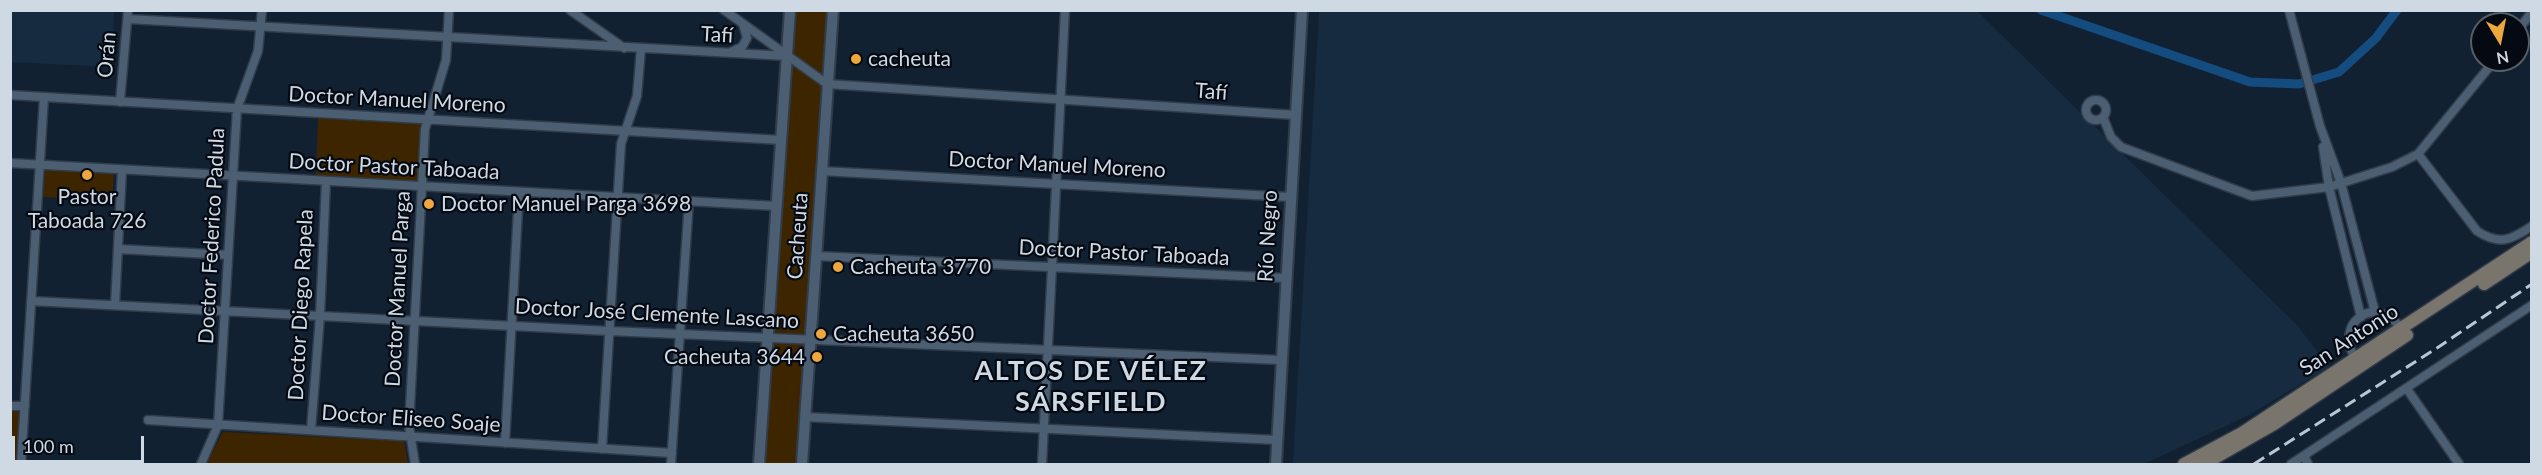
<!DOCTYPE html>
<html>
<head>
<meta charset="utf-8">
<style>
  body { margin:0 }
  #map { position:relative; width:2542px; height:475px; overflow:hidden; background:#112132; font-family:Lato,sans-serif }
  canvas { display:block }
  .frame { position:absolute; inset:0; border:12px solid #ced9e4; pointer-events:none }
  .north { position:absolute; left:2470px; top:12px; width:60px; height:60px; box-sizing:border-box; background:#050a12; border:2px solid #555d66; border-radius:50%; rotate:170deg; font-size:16px; font-weight:700; line-height:24px; text-align:center; color:#ced9e4 }
  .north::after { content:''; display:block; margin:auto; width:21px; height:27px; background:#eea73c; clip-path:polygon(50% 0,100% 100%,50% 72%,0 100%) }
  .scale { position:absolute; left:12px; top:436px; width:132px; height:27px; box-sizing:border-box; border:3px solid #ced9e4; border-top:0; padding-left:8px; font-size:18px; line-height:21px; white-space:nowrap; color:#ced9e4; -webkit-text-stroke:4px #050a12; paint-order:stroke }
</style>
</head>
<body>
<div id="map">
<canvas width="2542" height="475"></canvas>
<div class="frame"></div>
<div class="north">N</div>
<div class="scale">100 m</div>
</div>
<script>
const g = document.querySelector('canvas').getContext('2d');
g.lineJoin = 'round';
function fillPath(path, color) { g.fillStyle = color; g.fill(path, 'evenodd'); }
function trace(path, color, width, dash) { g.strokeStyle = color; g.lineWidth = width; g.lineCap = dash ? 'butt' : 'round'; g.setLineDash(dash || []); g.stroke(path); }
function drawText(font, color, halo, rows, align = 'center') {
  g.font = font + ' Lato,sans-serif'; g.lineWidth = 4.5; g.setLineDash([]); g.textBaseline = 'middle'; g.strokeStyle = halo; g.fillStyle = color; for (const [text, x, y, turn = 0] of rows) {
    g.save(); g.translate(x, y); g.rotate((+turn || 0) * Math.PI / 180); g.textAlign = isNaN(turn) ? turn : align; if (halo) g.strokeText(text, 0, 0); g.fillText(text, 0, 0); g.restore();
  }
}
const built = new Path2D(`
  M11,10L114,11L113,67L11,62Z
  M1319,11H1977L2297,325L2329,367L2249,415L2144,464H1293Z`);
const green = new Path2D(`
  M790,11H833L802,464H759Z
  M318,118L422,123L419,184L316,177Z
  M45,169L114,173L112,201L43,197Z
  M11,412H21L18,464H11Z
  M223,432L404,441L408,464H206Z`);
const canal = new Path2D(`
  M2041,10L2250,82L2299,84L2339,72L2376,38L2397,10`);
const minor = new Path2D(`
  M570,10L624,48
  M724,10L827,84L1295,115
  M2289,10L2320,126L2341,183L2375,312
  M128,19L787,56
  M2518,30L2532,12
  M731,52L742,47L747,38L743,24
  M10,95L781,140
  M2086 110a10 10 0 1 1 20 0a10 10 0 1 1-20 0Z
  M120,102L128,10
  M2103,117L2111,137L2121,147L2252,196L2329,187L2392,167L2418,154L2495,60
  M2323,147L2329,187L2361,317
  M2418,154L2477,231C2500,246 2511,240 2532,226
  M10,163L776,206
  M822,171L1290,197
  M118,249L228,255
  M816,256L1285,278
  M31,301L609,331L1281,360
  M115,305L122,170
  M2357,361C2331,325 2375,289 2404,332
  M2407,389L2459,464
  M10,406H25
  M805,417L1277,440
  M148,420L672,453
  M311,430L320,316L326,181
  M505,443L519,192
  M602,449L621,144L637,96L641,49
  M2304,456L2308,464
  M21,464L44,97
  M201,464L218,425L237,109L258,51L262,10
  M415,464L409,426L425,129L446,60L449,10
  M671,464L689,201
  M1042,464L1065,10
  M2291,464L2532,305`);
const tertiary = new Path2D(`
  M759,464L790,10
  M802,464L833,10
  M1276,464L1302,10`);
const secondary = new Path2D(`
  M2484,284L2532,252
  M2184,464L2242,433L2532,242
  M2204,464L2274,424L2407,335`);
const rail = new Path2D(`
  M2254,464L2437,348L2532,284`);
const markers = [
  [856,59,6,"#eea73c"],
  [87,175,6,"#eea73c"],
  [429,204,6,"#eea73c"],
  [838,267,6,"#eea73c"],
  [821,334,6,"#eea73c"],
  [817,357,6,"#eea73c"]
];
const streetNames = [
  ["Tafí",717,35,3],
  ["Orán",107,55,-85],
  ["Tafí",1211,92,4],
  ["Doctor Manuel Moreno",397,100,3],
  ["Doctor Manuel Moreno",1057,165,3],
  ["Doctor Pastor Taboada",394,167,3],
  ["Doctor Federico Padula",212,236,-87],
  ["Cacheuta",798,236,-86],
  ["Río Negro",1268,236,-87],
  ["Doctor Pastor Taboada",1124,253,3],
  ["Doctor Manuel Parga",398,289,-87],
  ["Doctor Diego Rapela",301,305,-87],
  ["Doctor José Clemente Lascano",657,314,3],
  ["San Antonio",2349,340,-33],
  ["Doctor Eliseo Soaje",411,419,4]
];
const poiNames = [
  ["cacheuta",868,59],
  ["Pastor",87,197,"center"],
  ["Taboada 726",87,221,"center"],
  ["Doctor Manuel Parga 3698",441,204],
  ["Cacheuta 3770",850,267],
  ["Cacheuta 3650",833,334],
  ["Cacheuta 3644",805,357,"right"]
];
const districtNames = [
  ["ALTOS DE VÉLEZ",1091,371],
  ["SÁRSFIELD",1091,402]
];
fillPath(built, '#162b40');
fillPath(green, '#3d2500');
trace(canal, '#154c7f', 9);
trace(minor, '#313c4a', 11);
trace(tertiary, '#313c4a', 14);
trace(secondary, '#313c4a', 15);
trace(minor, '#4c5f72', 8);
trace(tertiary, '#4c5f72', 10);
trace(secondary, '#79756c', 12);
trace(rail, '#bac6d1', 3, [12, 6]);
for (const [x, y, r, color] of markers) { const dot = new Path2D(); dot.arc(x, y, r, 0, 2 * Math.PI); g.fillStyle = color; g.fill(dot); trace(dot, '#050a12', 2); }
drawText('21px', '#ced9e4', '#050a12', streetNames);
drawText('21px', '#ced9e4', '#050a12', poiNames, 'left');
g.letterSpacing = '1.5px';
drawText('bold 27px', '#ced9e4', '#050a12', districtNames);
g.letterSpacing = '0px';
</script>
</body>
</html>
